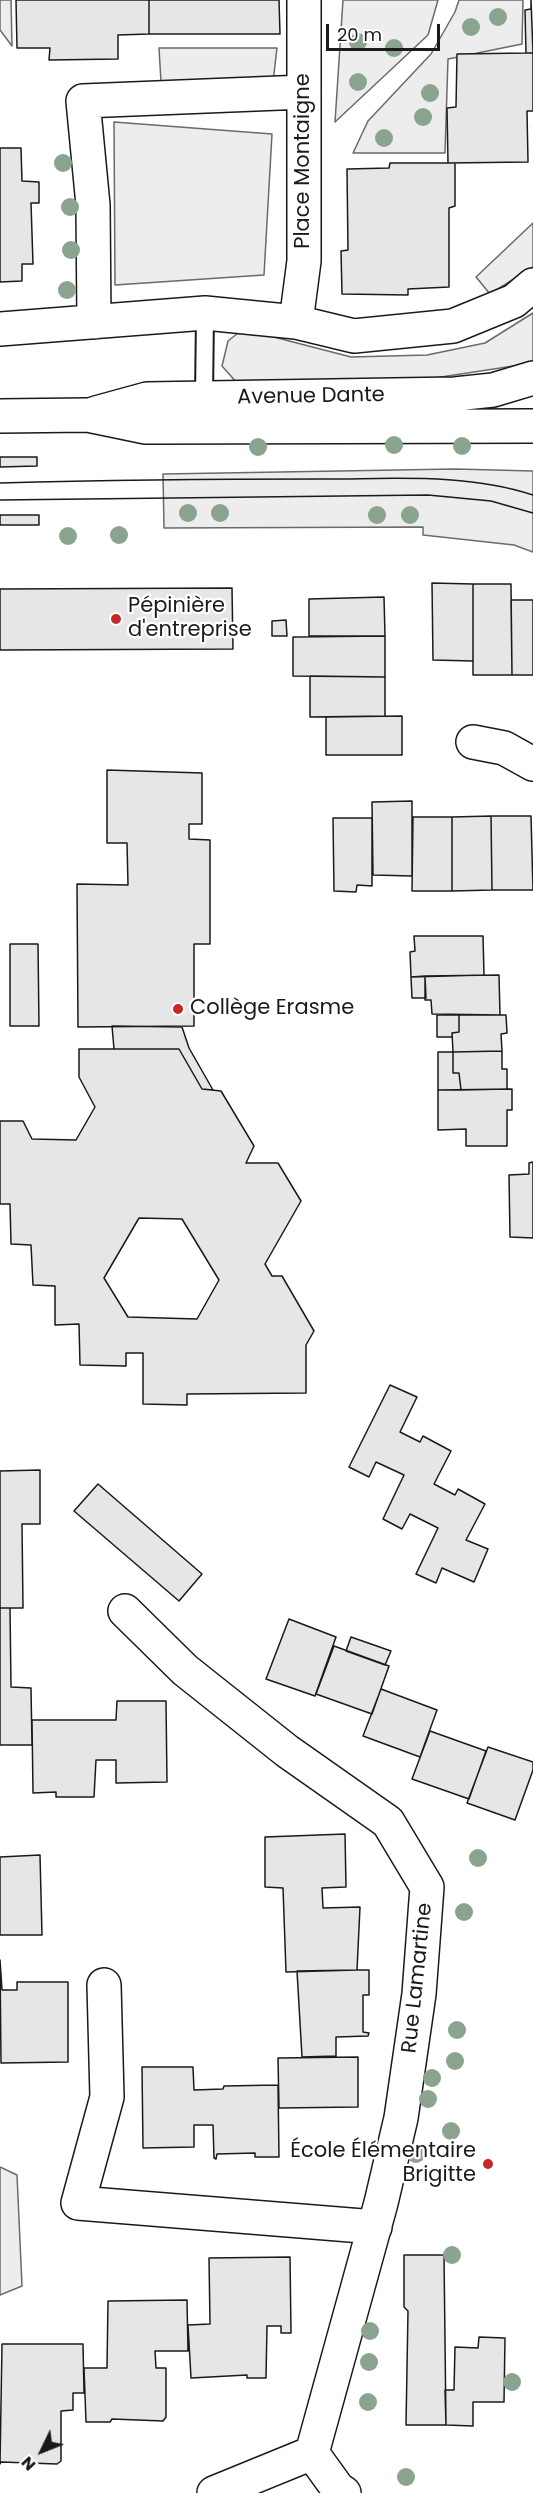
<!DOCTYPE html>
<html>
<head>
<meta charset="utf-8">
<style>
  body { margin:0 }
  #map { position:relative; width:533px; height:2493px; overflow:hidden; background:#fff; font-family:Poppins,sans-serif }
  canvas { display:block }
  .north { position:absolute; left:12px; top:2421px; width:60px; height:60px; -webkit-text-stroke:4px #fff; paint-order:stroke; rotate:227deg; font-size:16px; font-weight:700; line-height:24px; text-align:center; color:#1a1a1a }
  .north::after { content:''; display:block; margin:auto; width:21px; height:27px; background:#1a1a1a; clip-path:polygon(50% 0,100% 100%,50% 72%,0 100%) }
  .scale { position:absolute; left:326px; top:24px; width:114px; height:27px; box-sizing:border-box; border:3px solid #1a1a1a; border-top:0; padding-left:8px; font-size:18px; line-height:21px; white-space:nowrap; color:#1a1a1a; -webkit-text-stroke:4px #fff; paint-order:stroke }
</style>
</head>
<body>
<div id="map">
<canvas width="533" height="2493"></canvas>
<div class="north">N</div>
<div class="scale">20 m</div>
</div>
<script>
const g = document.querySelector('canvas').getContext('2d');
g.lineJoin = 'round';
function fillPath(path, color) { g.fillStyle = color; g.fill(path, 'evenodd'); }
function trace(path, color, width, dash) { g.strokeStyle = color; g.lineWidth = width; g.lineCap = dash ? 'butt' : 'round'; g.setLineDash(dash || []); g.stroke(path); }
function drawText(font, color, halo, rows, align = 'center') {
  g.font = font + ' Poppins,sans-serif'; g.lineWidth = 4.5; g.setLineDash([]); g.textBaseline = 'middle'; g.strokeStyle = halo; g.fillStyle = color; for (const [text, x, y, turn = 0] of rows) {
    g.save(); g.translate(x, y); g.rotate((+turn || 0) * Math.PI / 180); g.textAlign = isNaN(turn) ? turn : align; if (halo) g.strokeText(text, 0, 0); g.fillText(text, 0, 0); g.restore();
  }
}
const built = new Path2D(`
  M0,0H11L12,46L0,30Z
  M343,0H438L428,35L335,122Z
  M459,0H523L522,44L448,59L445,153H353L368,121L431,54L455,12Z
  M159,48H277L273,82H161Z
  M114,122L272,134L264,275L115,285Z
  M533,223V267L490,294L476,277Z
  M533,313V363L369,388L238,384L222,366L228,341L243,329L351,357L427,355L485,343Z
  M455,469L533,471V552L514,545L423,535V527L164,528L163,474Z
  M0,2167L17,2175L22,2286L0,2295Z`);
const building = new Path2D(`
  M16,0H149V34L118,35V59L49,60L50,48H17Z
  M149,0H279L280,34H149Z
  M531,0L533,53H526L525,10L531,9Z
  M526,53H533V111H527L528,162L448,163L447,108L456,107L457,54Z
  M0,148H21L22,181L39,182V203H31L33,264H22V281L0,282Z
  M390,163H455V206L449,208V287L408,289V295L342,294L341,251L348,250L347,169L389,168Z
  M0,457H37V466L0,467Z
  M0,515H39V525H0Z
  M432,583L473,584V661L433,660Z
  M473,584H511L512,675H473Z
  M232,588L233,649L0,650V589Z
  M384,597L385,636H309V599Z
  M511,600H533V675H512Z
  M286,620L287,636H272V621Z
  M385,636V677L293,676V637Z
  M310,676L385,677V716L310,717Z
  M402,716V755H326V717Z
  M107,770L202,773V824H189V839L210,840V944H194V1026L78,1027L77,884L128,885L127,843H107Z
  M412,801V876L373,875L372,802Z
  M491,816H531L533,890H492Z
  M491,816L492,890L452,891V817Z
  M413,817H452V891H412Z
  M333,818H372V886L357,885L356,892L334,891Z
  M414,936H483L484,975L411,977L410,952L415,951Z
  M10,944H38L39,1026H10Z
  M499,975L500,1015L432,1014L431,1000H425V976Z
  M425,976L426,998H412L411,977Z
  M437,1015H459V1032L452,1033V1037H437Z
  M459,1015H506L507,1033L501,1034L502,1051L453,1052L452,1033L459,1032Z
  M112,1026L182,1027L189,1048L213,1090L202,1089L179,1049H114Z
  M79,1049H179L202,1089L221,1091L254,1146L246,1163H278L301,1201L265,1264L272,1276H282L314,1331L306,1345V1393L187,1394V1405L143,1404V1353H126V1366L80,1365L79,1324L55,1325V1286L33,1285L31,1245L11,1244L10,1204H0V1121H23L32,1139L76,1140L95,1107L79,1077ZM139,1218L182,1219L219,1280L197,1319L128,1317L104,1278Z
  M502,1051V1069H507V1089L461,1090L459,1073H453V1052Z
  M438,1052H453V1073H459L461,1090H438Z
  M512,1089V1110H507V1146H466V1129L438,1130V1090Z
  M533,1162V1238L510,1237L509,1175L529,1174V1163Z
  M390,1385L417,1397L400,1432L420,1442L423,1436L451,1451L434,1484L455,1495L458,1489L485,1504L466,1540L488,1549L474,1582L442,1568L436,1583L416,1574L438,1528L410,1514L402,1529L383,1519L404,1475L376,1462L369,1477L349,1467Z
  M40,1470V1524H22L23,1608H0V1471Z
  M98,1484L202,1574L179,1601L74,1511Z
  M0,1608H10L11,1687L31,1688L32,1745H0Z
  M289,1619L336,1637L315,1696L266,1679Z
  M351,1637L391,1651L385,1665L346,1651Z
  M334,1646L389,1666L372,1714L316,1694Z
  M381,1689L437,1710L420,1757L363,1736Z
  M117,1701H166L167,1782L116,1783V1760H96L94,1797H56V1792L33,1793L32,1720H116Z
  M430,1731L486,1751L469,1799L412,1779Z
  M488,1747L533,1762V1770L515,1820L467,1803Z
  M345,1834L346,1887L322,1888L323,1908L360,1907L357,1970L286,1972L283,1888L265,1887V1837Z
  M40,1855L42,1935H0V1857Z
  M0,1960L2,1990H17V1982H68V2062L1,2063Z
  M357,1970H369V1995H363V2032L369,2033L368,2036L336,2037V2056L302,2057L297,1971Z
  M358,2057V2107L279,2108L278,2058Z
  M142,2067H193L194,2090L223,2089L224,2086L278,2085L279,2157H255V2153L217,2154L216,2159L214,2158L213,2125H194V2147L143,2148Z
  M404,2255H444L446,2425H406L408,2311L404,2307Z
  M290,2257L291,2333H281V2326H267L266,2378H247V2375L191,2378L188,2325L210,2324L209,2258Z
  M187,2300L188,2351H155L156,2368H166V2417L163,2421L112,2419L110,2422H86L84,2368H107L108,2301Z
  M479,2337L505,2338L504,2402H473V2426L446,2425L445,2390H454L455,2347L478,2348Z
  M2,2344H83L84,2393H73V2410L61,2411V2461L57,2464L1,2462L0,2464Z`);
const service = new Path2D(`
  M204,398L205,313`);
const minor = new Path2D(`
  M94,322L93,205L83,101L304,92
  M296,322L304,261V0
  M0,329L205,313L296,322L354,336L453,326L514,301L533,285
  M473,742L504,748L533,764
  M125,1611L185,1670L287,1751L388,1822L427,1887L419,1994L401,2118L381,2203L312,2453
  M104,1985L107,2097L78,2203L375,2227
  M214,2493L312,2453L338,2489L344,2493`);
const tertiary = new Path2D(`
  M96,413L147,399L455,394L493,390L533,378
  M0,416L88,415L146,427L533,426`);
const tram = new Path2D(`
  M0,483C108,480 216,479 324,479C393,479 467,473 533,495
  M0,500L428,495L491,501L533,513`);
const trees = [
  [498,17],
  [471,27],
  [358,42],
  [394,48],
  [358,82],
  [430,93],
  [423,117],
  [384,138],
  [63,163],
  [70,207],
  [71,250],
  [67,290],
  [394,445],
  [462,446],
  [258,447],
  [188,513],
  [220,513],
  [377,515],
  [410,515],
  [119,535],
  [68,536],
  [478,1858],
  [464,1912],
  [457,2030],
  [455,2061],
  [432,2078],
  [428,2099],
  [451,2131],
  [416,2154],
  [452,2255],
  [370,2331],
  [369,2362],
  [512,2382],
  [368,2402],
  [406,2477]
];
const markers = [
  [116,619,6,"#c62828"],
  [178,1009,6,"#c62828"],
  [488,2164,6,"#c62828"]
];
const streetNames = [
  ["Place Montaigne",304,161,-90],
  ["Avenue Dante",311,397,-1],
  ["Rue Lamartine",418,1978,-84]
];
const poiNames = [
  ["Pépinière",128,607],
  ["d'entreprise",128,631],
  ["Collège Erasme",190,1009],
  ["École Élémentaire",476,2152,"right"],
  ["Brigitte",476,2176,"right"]
];
fillPath(built, '#ededed');
trace(built, '#6a6a6a', 1.5);
fillPath(building, '#e6e6e6');
trace(building, '#1a1a1a', 1.5);
trace(service, '#1a1a1a', 20);
trace(minor, '#1a1a1a', 36);
trace(tertiary, '#1a1a1a', 36);
trace(service, '#fff', 16);
trace(minor, '#fff', 33);
trace(tertiary, '#fff', 33);
trace(tram, '#1a1a1a', 1.5);
g.fillStyle = '#8aa48f';
for (const [x, y] of trees) { g.beginPath(); g.arc(x, y, 9, 0, 2 * Math.PI); g.fill(); }
for (const [x, y, r, color] of markers) { const dot = new Path2D(); dot.arc(x, y, r, 0, 2 * Math.PI); g.fillStyle = color; g.fill(dot); trace(dot, '#fff', 2); }
drawText('21px', '#1a1a1a', '#fff', streetNames);
drawText('21px', '#1a1a1a', '#fff', poiNames, 'left');
</script>
</body>
</html>
